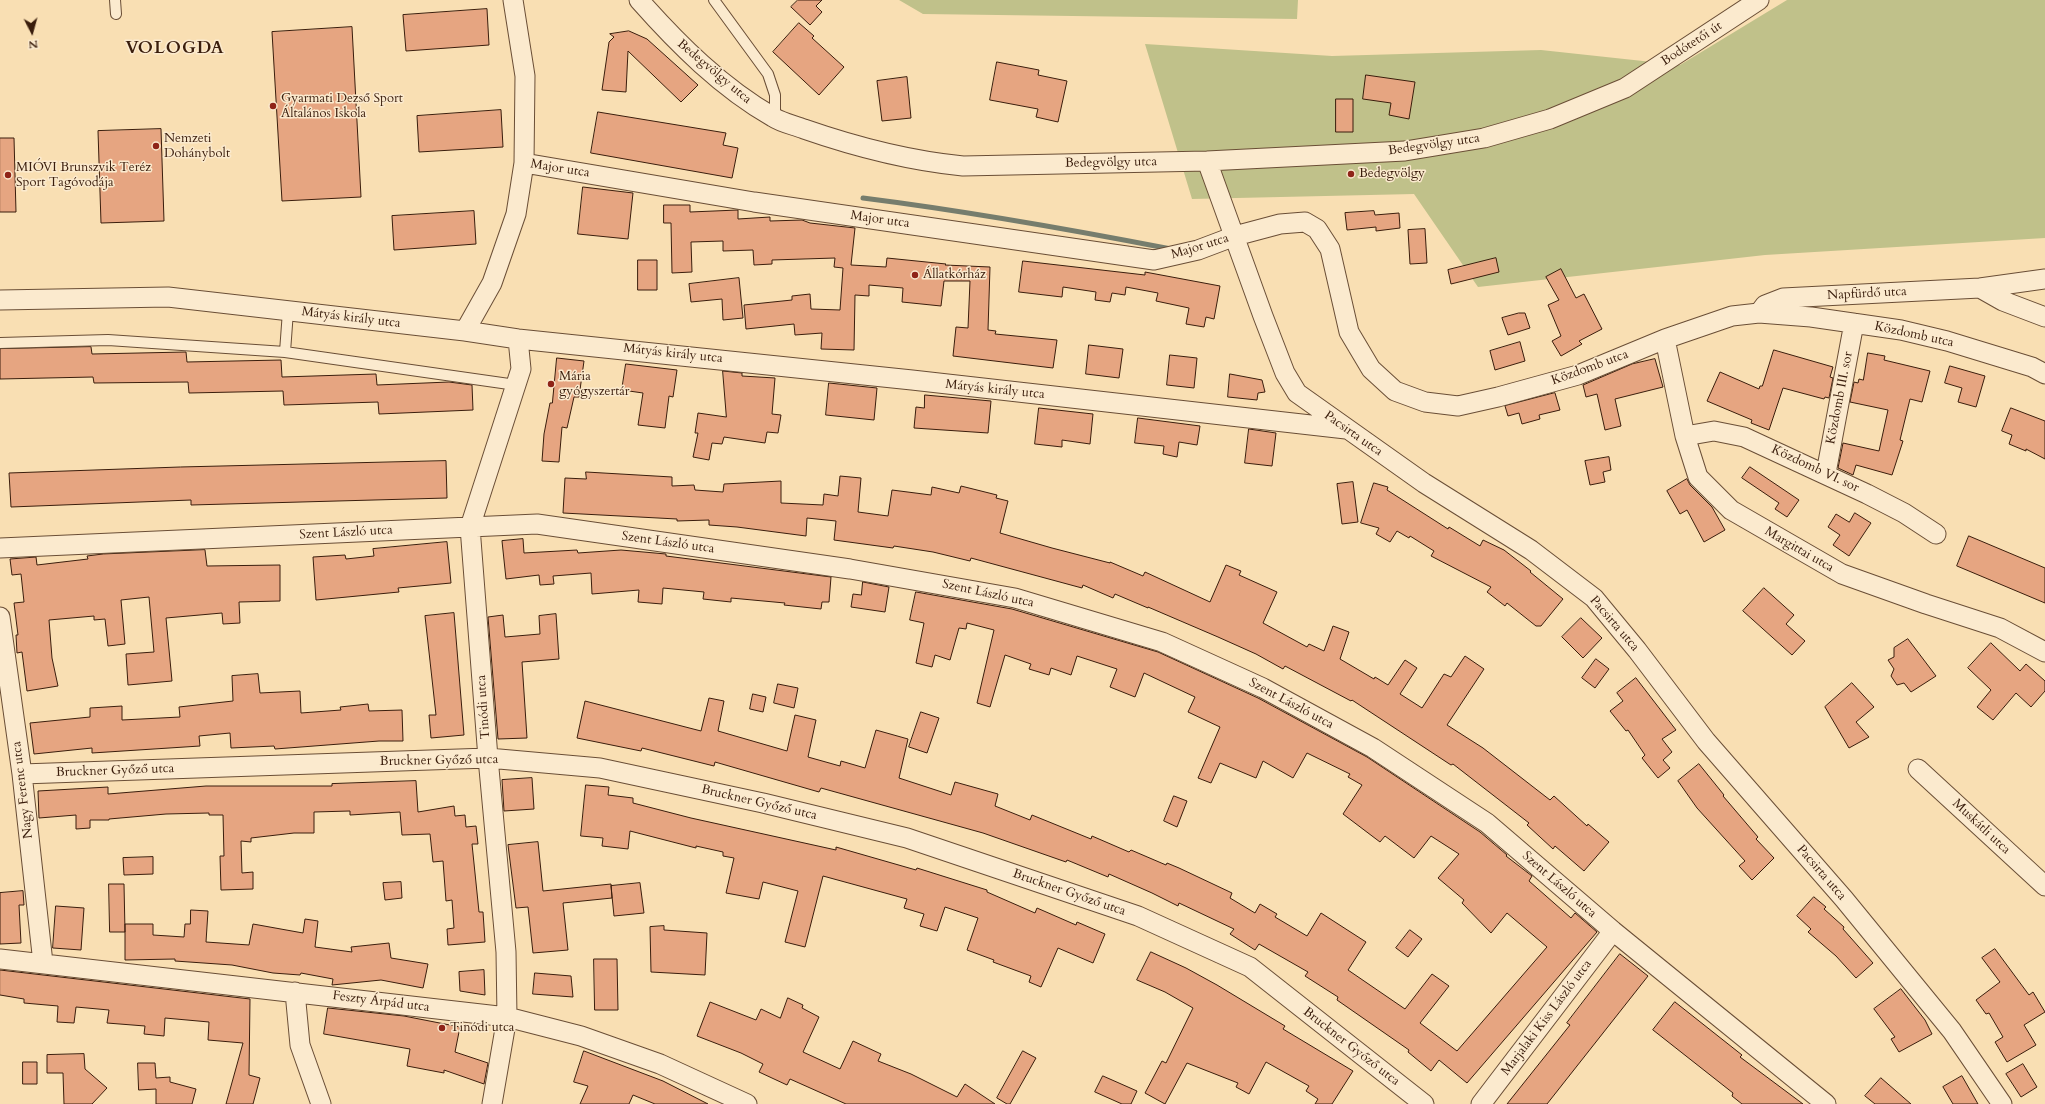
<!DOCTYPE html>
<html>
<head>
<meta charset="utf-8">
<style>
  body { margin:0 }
  #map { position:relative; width:2045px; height:1104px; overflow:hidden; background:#f9dfb3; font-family:Cardo,serif }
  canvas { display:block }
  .north { position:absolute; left:12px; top:12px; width:40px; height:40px; -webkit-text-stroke:3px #fbeace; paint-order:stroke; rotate:174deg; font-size:11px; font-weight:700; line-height:16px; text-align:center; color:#3a1d0c }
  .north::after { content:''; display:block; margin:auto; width:14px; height:18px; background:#3a1d0c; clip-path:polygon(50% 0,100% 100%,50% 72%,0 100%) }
</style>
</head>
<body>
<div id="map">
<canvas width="2045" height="1104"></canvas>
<div class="north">N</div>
</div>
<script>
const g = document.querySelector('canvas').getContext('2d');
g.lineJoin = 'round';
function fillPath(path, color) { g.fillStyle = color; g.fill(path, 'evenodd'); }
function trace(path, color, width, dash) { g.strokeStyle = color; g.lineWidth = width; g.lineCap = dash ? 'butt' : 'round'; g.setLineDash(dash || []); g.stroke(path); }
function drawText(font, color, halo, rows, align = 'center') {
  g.font = font + ' Cardo,serif'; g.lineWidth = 3; g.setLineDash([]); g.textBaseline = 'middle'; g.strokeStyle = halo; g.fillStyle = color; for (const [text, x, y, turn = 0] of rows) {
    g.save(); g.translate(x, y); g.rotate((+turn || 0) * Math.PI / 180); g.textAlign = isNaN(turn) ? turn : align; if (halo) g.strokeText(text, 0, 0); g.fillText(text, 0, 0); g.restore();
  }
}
const green = new Path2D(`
  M899,0H1298L1297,19L923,14Z
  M1787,0H2045V238L1765,255L1478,287L1414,194L1192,199L1145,44L1332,56L1541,50L1680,65Z`);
const stream = new Path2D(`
  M863,198C966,211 1068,229 1171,249`);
const building = new Path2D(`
  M798,0H822L816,6L822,12L810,25L791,7Z
  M487,9L489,45L406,51L403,15Z
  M799,23L814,36L812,38L844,67L819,95L773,52Z
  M352,27L361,197L282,201L272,32Z
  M629,31L647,39L698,85L681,102L628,51L626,92L602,90L609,42L614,37L610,34Z
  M997,62L1039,70L1038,75L1067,81L1058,122L1036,117L1038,109L990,100Z
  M1366,75L1415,82L1409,119L1389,115L1391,103L1363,99Z
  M907,77L911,118L882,121L877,81Z
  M1336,99H1353V132H1336Z
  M501,110L503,147L419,152L417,116Z
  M598,112L726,133L723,145L738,148L732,178L591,153Z
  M161,129L164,221L101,223L98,131Z
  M0,138H14L16,212H0Z
  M583,187L633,193L628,239L578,234Z
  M664,205H690V212L738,210V219L770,217V221L802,220L810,223L855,228L851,265L886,267L887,258L946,264L945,265L990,267L988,330L996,331L995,334L1057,340L1053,368L953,356L956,327L968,328L970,281H944L941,306L902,302L903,288L869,285V296L855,295L854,350L821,349L822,333L795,335L794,324L746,329L744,305L792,300V296L810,294L811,309L840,310L843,268L834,267L835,258L772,260V264L754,265L753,250L723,251V241L691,242L692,272L672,273L671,223H664Z
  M474,211L476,244L394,250L392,216Z
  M1374,211L1375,215L1399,213L1400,228L1376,231V227L1347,230L1345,213Z
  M1425,229L1427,263L1410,264L1408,230Z
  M1496,258L1499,272L1451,284L1448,270Z
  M638,260H657V290H638Z
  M1023,261L1145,275V272L1220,286L1214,319L1206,317L1204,327L1186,324L1189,308L1156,301L1158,293L1126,287L1125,295L1112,293L1110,302L1095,300L1096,292L1063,287L1062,297L1019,292Z
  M1561,269L1576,298L1584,294L1602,329L1579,341L1582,344L1561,356L1552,341L1561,336L1548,305L1559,300L1546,277Z
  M739,278L743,318L723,320L722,299L691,302L689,284Z
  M1519,313H1525L1530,328L1508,335L1502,318Z
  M1520,342L1525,361L1495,370L1490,351Z
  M1089,345L1123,349L1119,378L1086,374Z
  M91,347L92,354L186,352L187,362L281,360L282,377L376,374L377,385L449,382L472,385L473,410L379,414L378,402L284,405L283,391L189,393L188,382L94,383L93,377L0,379V349Z
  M1774,350L1833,367L1830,377L1833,378L1829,398L1825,397L1824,399L1783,388L1769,430L1751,423L1752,420L1707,401L1720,372L1759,389L1760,386H1762Z
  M1868,353L1885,356L1884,360L1930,371L1922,402L1910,399L1900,440L1903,441L1892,475L1856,465L1853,475L1838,468L1843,443L1879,451L1888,410L1850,402L1854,382L1858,383L1859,379L1863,380Z
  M1170,355L1197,358L1194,388L1167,385Z
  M557,358L584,361L579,397H574L567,428L562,427L559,462L542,461L544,434L550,403H552Z
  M1655,359L1663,387L1615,399L1621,426L1605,430L1597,394L1586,397L1583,385L1632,364Z
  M626,364L677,370L673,397L669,396L665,428L638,425L643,393L622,390Z
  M1950,366L1985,376L1976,407L1958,402L1962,388L1945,383Z
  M723,371L742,373V376L775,378L772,414L781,415L778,433L767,432L765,443L724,437L722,444L712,443L709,460L693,457L698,433H695L698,413L726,417Z
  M1230,374L1262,380L1265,392L1258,393L1257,400L1228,397Z
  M829,383L877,388L874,420L826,415Z
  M1555,393L1560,410L1539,415L1540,419L1522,424L1519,413L1508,416L1505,406Z
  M925,395L991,401L988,433L914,428L916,407L924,408Z
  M1039,408L1093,414L1090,444L1062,440V447L1035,444Z
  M2011,408L2045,421V459L2026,449V451L2009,444L2012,435L2002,431Z
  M1138,418L1200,426L1197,445L1179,442L1177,457L1163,454L1164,446L1135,443Z
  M1249,429L1276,433L1272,466L1245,463Z
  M1609,457L1611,470L1603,472L1605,482L1590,485L1585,461Z
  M446,461L447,498L191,505V500L11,507L9,473L180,467Z
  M1750,467L1799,500L1787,517L1775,509L1779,503L1742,478Z
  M586,472L672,477V486L694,485L695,490L723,492L724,484L781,481V503L823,505L824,494L838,496L840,476L861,478L858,512L888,516L892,490L931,495L932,487L959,493L961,486L997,495L996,498L1008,501L1000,533L1052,548L1110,563V562L1143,576L1145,572L1210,602L1226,565L1241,571L1239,575L1277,592L1263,623L1307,647L1309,644L1324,651L1333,626L1349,632L1340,659L1374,679L1375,677L1388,685L1405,660L1417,668L1400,694L1422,708L1444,674L1451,677L1465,656L1484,669L1447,725L1483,748L1550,800L1554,796L1587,826L1588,824L1609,842L1584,871L1555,846L1553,849L1527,825L1529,823L1453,764L1451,765L1352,700L1351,701L1285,666L1283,669L1256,654L1218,637L1148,607V608L1115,594L1113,598L1083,585L1082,588L971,558L970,561L933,552L894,546L893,548L834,540L836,521L807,518L806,536L737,527L709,525V520L677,521V519L563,513L565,478L586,479Z
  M1687,479L1690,485L1712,507L1725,530L1704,542L1687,510L1680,514L1667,491Z
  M1353,482L1358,522L1342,524L1337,484Z
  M1374,483L1388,487L1387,490L1448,529L1449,527L1480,546L1483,540L1504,550L1531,571L1530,572L1563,599L1541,626H1536L1507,603L1505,606L1487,592L1491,587L1431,556L1434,551L1410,536L1409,538L1397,531L1390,542L1376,534L1379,528L1361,523Z
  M1855,513L1871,523L1849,556L1833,545L1840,535L1828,527L1836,514L1849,522Z
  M1969,536L2045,568V603L1957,566Z
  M523,539L524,553L577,550L578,553L621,550L666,554V556L831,577L829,602H822L821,609L784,605L785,603L731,598V602L703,599L704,592L663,588L662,604L638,602L639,590L592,594L591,573L553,576L554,584L540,585L539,575L506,579L502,541Z
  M447,542L451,583L398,588L399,592L316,600L313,557L345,555L346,559L374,556L373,549Z
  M205,550L207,566L280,565V601L239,602L240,623L223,624L222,613L166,618L172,681L128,685L126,654L154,652L149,597L121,600L125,644L108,646L105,619L94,620V616L49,620L52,658L58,686L27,691L22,652L17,653L16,635H18L14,603L24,602L21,574L12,575L10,559L36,557L37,565L88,559L87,556L103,554Z
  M863,582L889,587L885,612L851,607L853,594L861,595Z
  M1764,588L1794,615L1786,624L1805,641L1792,655L1743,611Z
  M916,592L1012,609L1158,652L1258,698L1367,757L1480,832L1507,855L1506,856L1532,876L1529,881L1571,918L1575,913L1597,932L1467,1083L1439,1060L1431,1071L1408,1052L1409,1050L1337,1000L1338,997L1305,976L1308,972L1259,944L1255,950L1230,934L1234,929L1179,903L1178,906L1152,893L1109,874L1108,877L1067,860L1066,862L983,833L821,788L819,792L715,762L714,766L642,748L641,751L577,738L585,701L701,731L709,698L724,701L718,731L787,751L795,715L816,720L808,757L840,766L841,761L865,768L876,730L908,739L899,778L951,795L955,782L998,794L995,806L1030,820L1032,815L1091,839L1092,836L1129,852L1131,850L1166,865L1167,863L1179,868L1232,893L1230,898L1255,913L1260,904L1277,914L1275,917L1307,936L1321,913L1366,942L1348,970L1405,1009L1432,974L1449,986L1420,1023L1457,1051L1547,947L1507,913L1491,933L1462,903L1464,900L1438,878L1459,854L1431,836L1414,858L1385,836L1380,842L1343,814L1362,785L1348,777L1350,774L1307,753L1293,778L1263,761L1256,778L1220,763L1211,783L1198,778L1220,727L1188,712L1195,697L1144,673L1135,697L1110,687L1117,669L1077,656L1071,675L1051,668L1049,675L1029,669L1031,664L1005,655L990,707L977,703L994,630L967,623L966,629L959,628L950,660L935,655L932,667L916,663L924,623L910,620Z
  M454,613L464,735L431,738L429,715H436L425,616Z
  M556,614L559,659L522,662L527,738L498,739L488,617L503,615L505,637L540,634L539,616Z
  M1581,618L1602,638L1583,658L1562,637Z
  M1908,639L1936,676L1911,692L1904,683L1897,685L1891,676L1894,669L1888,660L1894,657V648Z
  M1991,643L2020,671L2026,664L2045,681V691L2031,707L2016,693L1993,720L1977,707L1991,690L1968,668Z
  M1596,659L1609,669L1595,688L1582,678Z
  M258,674L260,693L300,691L301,713L341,710L340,707L368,704L369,711L402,710L403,741H379L275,749L274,746L231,748L230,733L199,736L200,746L92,753V748L34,754L30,723L90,717V708L122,706V720L180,717L179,707L233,701L232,676Z
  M1636,678L1676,730L1662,739L1672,752L1663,760L1670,768L1658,778L1642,758L1645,755L1628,730L1626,731L1610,711L1623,701L1617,693Z
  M1852,683L1874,707L1856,722L1869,737L1849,748L1825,707Z
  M778,684L798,688L794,708L774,703Z
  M753,694L766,697L763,712L750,709Z
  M921,712L939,718L927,753L909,747Z
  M1699,764L1724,795L1723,796L1758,837L1756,839L1774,858L1752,880L1739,866L1745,861L1697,808L1678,781Z
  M532,778L534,809L504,811L502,780Z
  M416,781L418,812L454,806L455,816L465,815L466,827L476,826L478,844H472L479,912H483L485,942L448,945L447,929L454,928L452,900L446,901L443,861L433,862L430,834L402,835L400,812L350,815V811L314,812V833H294L251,838V842L241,841L242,873L253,872V889L221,890L220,856H224L223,815H209V813L166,814L109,819V820H90V828L76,829V815L39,818L38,791L108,787V794L206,786H332V784Z
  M586,785L609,787L608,795L633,798V803L691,818L836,850V847L916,870L917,868L987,890V892L1035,913L1037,908L1076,925L1077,922L1105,934L1093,963L1058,948L1041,987L1029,982L1031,976L993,962L994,960L967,950L978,918L945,907L937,931L920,926L924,914L904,908L907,899L823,876L805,947L785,942L798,891L763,882L759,899L726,893L734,858L723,856V852L696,846V848L630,831L628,849L602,846L603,838L581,836Z
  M1174,796L1187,801L1177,827L1164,821Z
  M538,842L543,891L611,884L612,898L563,903L568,950L533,953L528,907L516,908L508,845Z
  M153,857V874L124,875L123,858Z
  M401,882L402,898L385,900L383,883Z
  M640,883L644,913L614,916L611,886Z
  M109,884H124L125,932H110Z
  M23,891L24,905H19L21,943L0,944V893Z
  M1814,897L1826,907L1824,909L1844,927L1843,929L1873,963L1856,978L1836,956L1808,932L1811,929L1797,916Z
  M56,906L84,908L81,950L53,948Z
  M191,910L208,911L206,942L249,945L253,924L303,933L305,919L318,921L315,947L352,952L351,947L389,943L391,958L428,964L423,988L381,980L332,985L333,979L301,973L300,975L273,973L232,965L175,961V959L125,960V924H153V935L184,937L185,924H190Z
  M664,926V930L707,933L705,975L651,972L650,927Z
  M1410,930L1422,939L1408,957L1396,948Z
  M1995,949L2029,995L2033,992L2045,1012L2024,1025L2036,1045L2007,1062L1995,1042L2003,1037L1989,1013L1986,1014L1976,1000L2000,982L1982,958Z
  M1151,952L1186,968L1217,985L1285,1026L1283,1029L1353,1071L1332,1104H1315L1318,1099L1306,1091L1309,1086L1266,1062L1249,1094L1236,1087L1238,1083L1187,1063L1165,1104L1145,1093L1162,1061L1166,1063L1193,1008L1165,992L1137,980Z
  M1620,954L1648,976L1547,1104H1507L1570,1025L1567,1023Z
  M594,959H617L618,1010H595Z
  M0,970L250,999L249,1075L260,1078L253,1104H226L243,1043L208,1040L209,1022L165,1018L164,1036L144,1034L145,1026L107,1023L109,1010L76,1007L74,1023L57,1022L58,1006L24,1003V999L0,995Z
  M484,970L485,995L460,991L459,972Z
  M535,973L571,976L573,997L533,994Z
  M1901,989L1925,1020L1932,1034L1899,1052L1891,1039L1895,1037L1874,1009Z
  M788,998L803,1005L802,1008L819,1017L803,1052L840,1069L853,1041L881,1054L878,1061L911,1074L957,1097L965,1084L995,1104H846L790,1079L787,1085L759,1072L763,1064L741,1053L697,1036L710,1002L756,1020L761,1009L780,1018Z
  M1675,1002L1742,1055L1740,1057L1803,1104H1742L1732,1096L1733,1093L1653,1030Z
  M328,1008L404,1016L460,1027L455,1052L488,1063L484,1084L444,1070V1073L407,1066L410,1049L324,1034Z
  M584,1051L663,1081L708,1104H655L633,1095L629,1104H580L588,1086L574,1082Z
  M1023,1051L1036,1058L1010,1104H1007L997,1098Z
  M84,1054L85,1069L107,1088L92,1104H64L63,1073H47V1055Z
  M23,1062H37V1084H23Z
  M138,1063H155L156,1078L170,1077V1082L196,1089L192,1104H156V1089L139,1090Z
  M2023,1064L2037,1087L2021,1097L2006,1074Z
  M1103,1076L1137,1091L1131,1104H1122L1095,1092Z
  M1962,1076L1978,1104H1953L1943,1087Z
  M1881,1078L1911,1104H1875L1865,1096Z`);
const service = new Path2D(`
  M115,0L116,14
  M714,0L768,74L775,95V118
  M0,343L108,340L285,352L516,385
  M285,352L288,311`);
const minor = new Path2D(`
  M639,0C678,44 722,88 773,117C782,123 794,125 804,129C853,146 912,161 963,166L1207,161L1405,151L1484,138L1550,119L1625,88L1759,0
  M1207,161L1263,316L1285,373L1297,393L1424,483L1531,550L1594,598L1637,650L1706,741L1844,899L1952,1031L2002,1104
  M524,163L754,202L1154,260L1198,250L1235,236L1280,224L1305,222L1317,229L1330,249L1349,332L1371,369L1395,391L1425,402L1458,406L1498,397L1578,375L1665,339L1732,316L1759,313L1811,317L1901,330L1947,341L2032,367L2045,374
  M1980,288L2003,301L2045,317
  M0,300L168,297L465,331L518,339L912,380L1346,429
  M1759,313L1765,305L1783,298L1980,288L2045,279
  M465,331L492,283L516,214L524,163L525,76L513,0
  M1665,339L1685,436L1698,477L1731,510L1842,574L1926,604L2000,628L2045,652
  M1685,436L1714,431L1744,437L1867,494L1904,513L1936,534
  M1826,473L1854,323
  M0,548L537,524L850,569L1015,598L1162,642L1263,688L1373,748L1487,823L1613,931L1826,1104
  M0,617L22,774L43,963
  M1918,769L2045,886
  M22,774L488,758L600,768L763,803L907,838L1138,916L1250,967L1424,1104
  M0,959L507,1017L581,1036L660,1064L747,1104
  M295,992L300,1045L321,1104
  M492,1104L507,1017L506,952L488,758L470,527L521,369L518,339
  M1481,1104L1613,931`);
const markers = [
  [273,106,4,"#8f2418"],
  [156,146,4,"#8f2418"],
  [1351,174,4,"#8f2418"],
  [8,175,4,"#8f2418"],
  [915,275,4,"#8f2418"],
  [551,384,4,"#8f2418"],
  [442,1028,4,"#8f2418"]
];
const streetNames = [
  ["Bodótetői út",1692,44,-33],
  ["Bedegvölgy utca",714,72,40],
  ["Bedegvölgy utca",1434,145,-8],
  ["Bedegvölgy utca",1111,163,-1],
  ["Major utca",560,169,9],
  ["Major utca",880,220,8],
  ["Major utca",1200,247,-17],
  ["Napfürdő utca",1867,294,-3],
  ["Mátyás király utca",351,318,7],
  ["Közdomb utca",1914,335,12],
  ["Mátyás király utca",673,354,6],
  ["Közdomb utca",1590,368,-20],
  ["Mátyás király utca",995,390,6],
  ["Közdomb III. sor",1840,398,-79],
  ["Pacsirta utca",1353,434,35],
  ["Közdomb VI. sor",1815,469,25],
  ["Szent László utca",346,533,-3],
  ["Szent László utca",668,543,8],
  ["Margittai utca",1799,550,30],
  ["Szent László utca",988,594,12],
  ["Pacsirta utca",1614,624,49],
  ["Szent László utca",1291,704,28],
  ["Tinódi utca",484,707,-94],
  ["Bruckner Győző utca",439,761,-1],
  ["Bruckner Győző utca",115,771,-2],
  ["Nagy Ferenc utca",23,790,-97],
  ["Bruckner Győző utca",759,803,13],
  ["Muskátli utca",1981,827,43],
  ["Pacsirta utca",1821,873,49],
  ["Szent László utca",1559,885,41],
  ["Bruckner Győző utca",1069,893,19],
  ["Feszty Árpád utca",381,1002,7],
  ["Marjalaki Kiss László utca",1547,1018,-53],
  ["Bruckner Győző utca",1351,1047,38]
];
const poiNames = [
  ["Gyarmati Dezső Sport",281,99],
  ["Általános Iskola",281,114],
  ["Nemzeti",164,139],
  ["Dohánybolt",164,154],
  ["MIÓVI Brunszvik Teréz",16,168],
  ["Sport Tagóvodája",16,183],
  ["Bedegvölgy",1359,174],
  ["Állatkórház",923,275],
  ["Mária",559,377],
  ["gyógyszertár",559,392],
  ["Tinódi utca",450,1028]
];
const districtNames = [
  ["VOLOGDA",175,49]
];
fillPath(green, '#c0c18a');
trace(stream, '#767d6d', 5);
fillPath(building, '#e6a581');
trace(building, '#3a1d0c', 1);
trace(service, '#6a4e36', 12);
trace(minor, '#6a4e36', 21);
trace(service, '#fbeace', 10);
trace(minor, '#fbeace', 19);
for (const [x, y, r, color] of markers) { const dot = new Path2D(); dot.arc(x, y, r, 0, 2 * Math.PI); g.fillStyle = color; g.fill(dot); trace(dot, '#fbeace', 1.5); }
drawText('13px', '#3a1d0c', '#fbeace', streetNames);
drawText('13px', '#3a1d0c', '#fbeace', poiNames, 'left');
g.letterSpacing = '1px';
drawText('bold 17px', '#3a1d0c', '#fbeace', districtNames);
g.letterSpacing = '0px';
</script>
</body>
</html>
